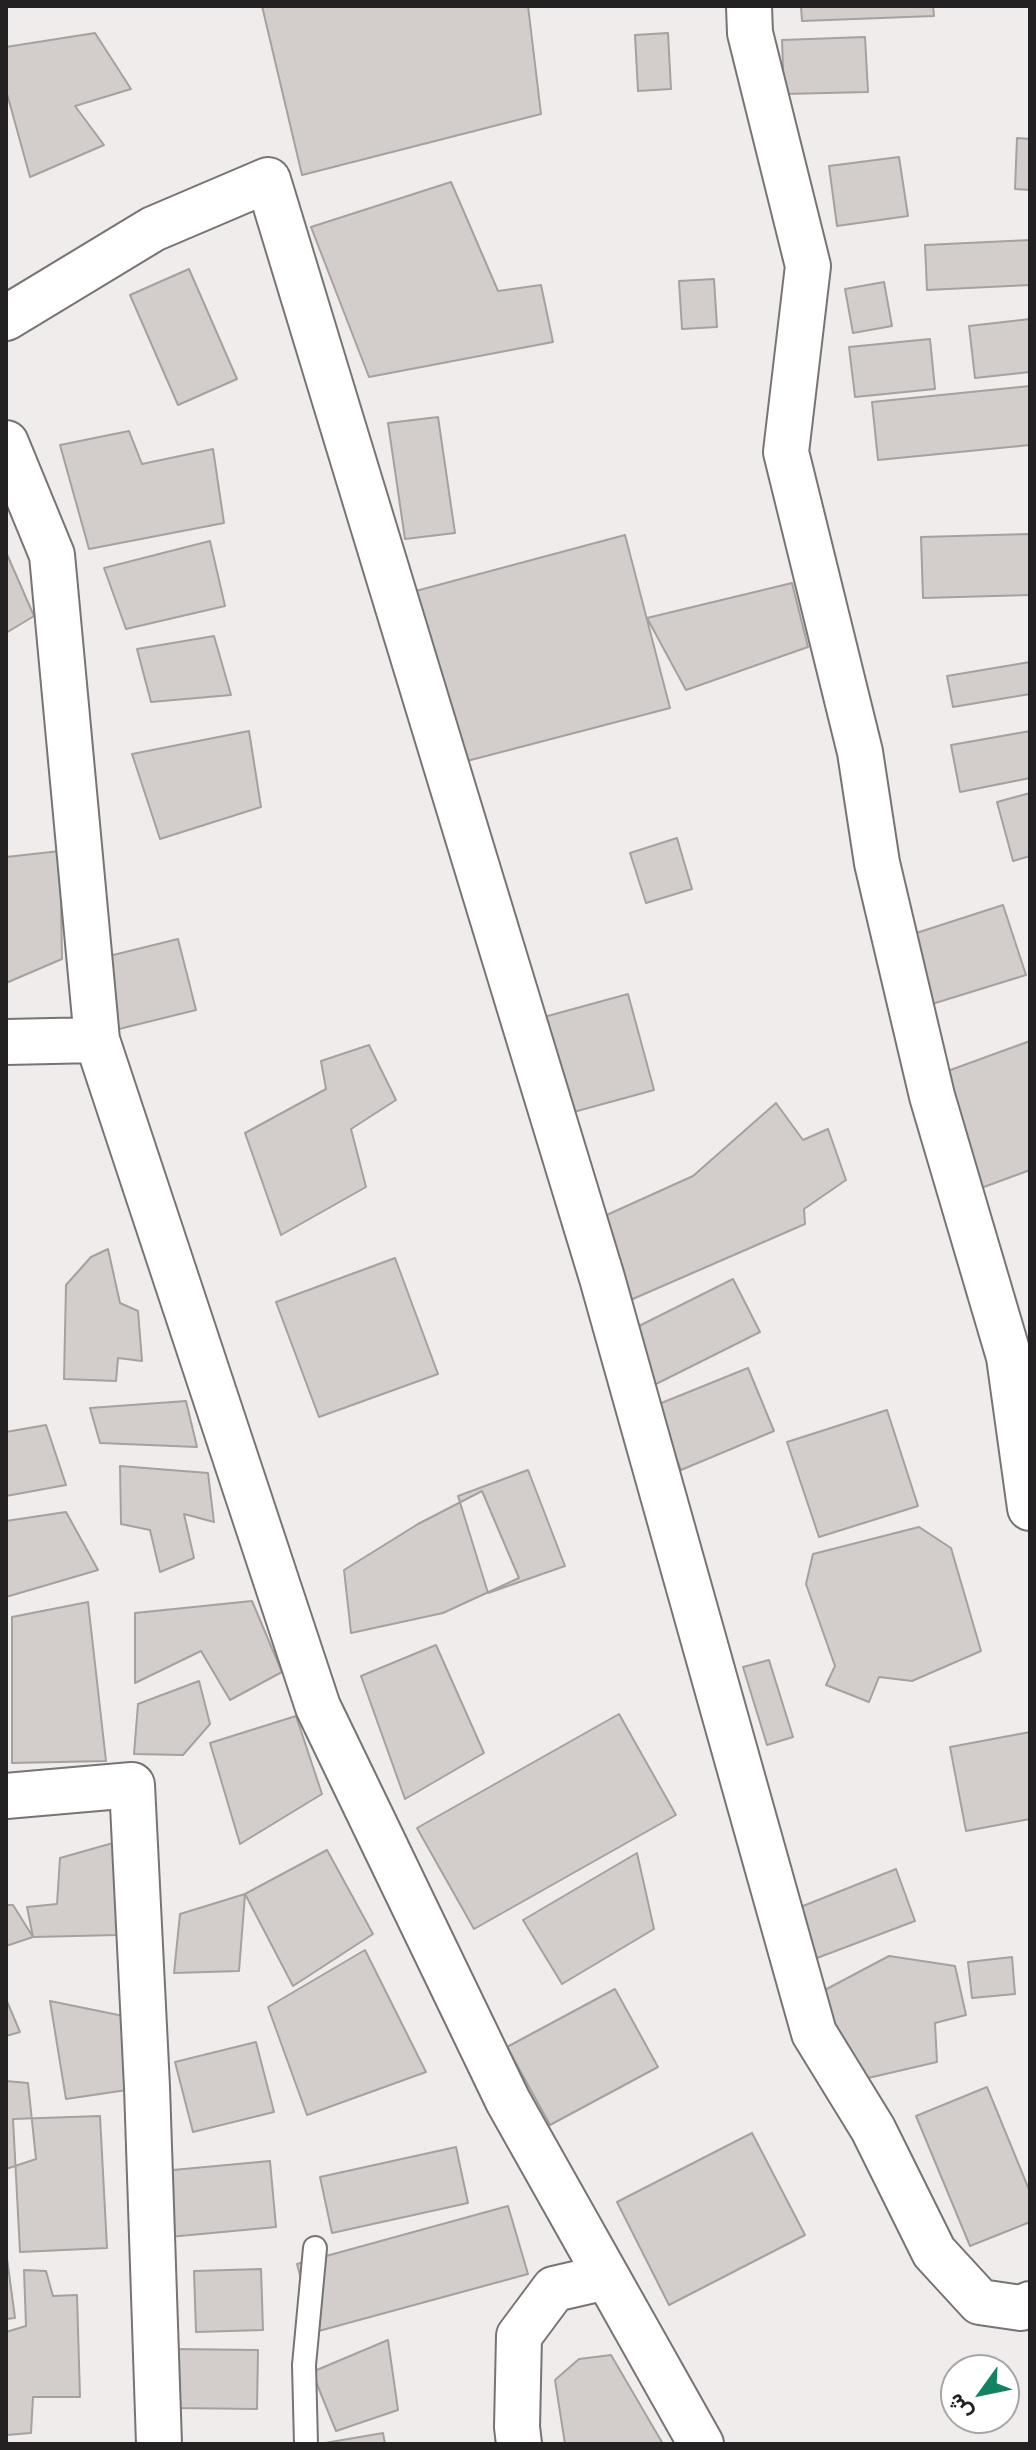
<!DOCTYPE html>
<html>
<head>
<meta charset="utf-8">
<style>
  body { margin:0 }
  #map { position:relative; width:1036px; height:2450px; overflow:hidden; background:#f1ecec; font-family:Overpass,Vazirmatn,sans-serif }
  canvas { display:block }
  .frame { position:absolute; inset:0; border:8px solid #232121; pointer-events:none }
  .north { position:absolute; left:940px; top:2354px; width:80px; height:80px; box-sizing:border-box; background:#fff; border:2px solid #a7a6a6; border-radius:50%; rotate:237deg; font-size:22px; font-weight:700; line-height:32px; text-align:center; color:#232121 }
  .north::after { content:''; display:block; margin:auto; width:28px; height:36px; background:#0f8362; clip-path:polygon(50% 0,100% 100%,50% 72%,0 100%) }
</style>
</head>
<body>
<div id="map">
<canvas width="1036" height="2450"></canvas>
<div class="frame"></div>
<div class="north">ش</div>
</div>
<script>
const g = document.querySelector('canvas').getContext('2d');
g.lineJoin = 'round';
function fillPath(path, color) { g.fillStyle = color; g.fill(path, 'evenodd'); }
function trace(path, color, width, dash) { g.strokeStyle = color; g.lineWidth = width; g.lineCap = dash ? 'butt' : 'round'; g.setLineDash(dash || []); g.stroke(path); }
const building = new Path2D(`
  M262,6H528L541,114L302,175Z
  M801,6H933L934,16L802,21Z
  M95,33L131,89L75,106L104,145L30,177L6,90V47Z
  M668,33L671,89L638,91L635,35Z
  M865,37L868,92L784,94L782,40Z
  M1017,138L1030,139V190L1015,189Z
  M899,157L908,216L837,226L829,166Z
  M451,182L498,291L541,285L553,342L369,377L311,227Z
  M1030,240V285L927,290L925,245Z
  M189,269L237,379L178,405L130,295Z
  M714,279L717,327L682,329L679,281Z
  M884,282L892,326L853,333L845,289Z
  M1030,319V372L975,378L969,326Z
  M930,339L935,389L855,397L849,347Z
  M1030,386V445L878,460L872,402Z
  M438,417L455,533L405,539L388,423Z
  M129,431L142,464L213,449L224,523L89,549L60,445Z
  M1030,534V595L923,598L921,537Z
  M625,535L670,708L467,761L412,592Z
  M210,541L225,606L126,629L104,568Z
  M6,552L34,616L6,633Z
  M792,583L808,647L686,690L647,618Z
  M214,636L231,695L151,702L137,649Z
  M1030,662V694L953,707L947,676Z
  M249,731L261,807L160,839L132,754Z
  M1030,731V778L960,792L951,745Z
  M1030,793V856L1013,861L997,802Z
  M677,838L692,889L646,903L630,853Z
  M60,851L62,959L6,983V857Z
  M1003,905L1026,975L932,1004L910,935Z
  M178,939L196,1010L119,1029L101,958Z
  M628,994L654,1090L559,1116L533,1020Z
  M1030,1041V1170L954,1198L912,1084Z
  M369,1045L396,1100L351,1129L366,1187L281,1235L245,1133L326,1089L321,1061Z
  M776,1103L803,1140L828,1129L846,1180L804,1209L805,1224L619,1305L589,1223L693,1176Z
  M108,1249L120,1303L138,1311L142,1361L118,1358L116,1381L64,1379L66,1285L91,1257Z
  M395,1258L438,1374L319,1417L276,1302Z
  M733,1279L760,1332L632,1396L605,1343Z
  M748,1368L774,1431L681,1470L654,1406Z
  M186,1401L197,1447L100,1443L90,1408Z
  M887,1410L918,1506L819,1537L787,1442Z
  M46,1425L66,1485L6,1496V1432Z
  M120,1466L208,1473L214,1522L184,1514L194,1558L160,1572L150,1530L121,1524Z
  M528,1470L565,1566L488,1593L458,1496Z
  M482,1491L519,1578L443,1613L351,1633L344,1570L418,1524Z
  M66,1512L98,1570L6,1597V1521Z
  M919,1527L951,1548L981,1651L912,1681L879,1677L869,1702L826,1685L835,1666L806,1584L813,1554Z
  M252,1601L282,1672L230,1700L201,1651L135,1683V1613Z
  M88,1602L106,1761L12,1763V1617Z
  M436,1645L484,1753L405,1799L361,1676Z
  M769,1660L793,1737L767,1745L743,1667Z
  M199,1681L210,1724L183,1755L134,1754L138,1704Z
  M619,1714L676,1815L474,1929L417,1828Z
  M296,1716L322,1794L240,1844L210,1743Z
  M1030,1732V1819L966,1831L950,1747Z
  M134,1837L118,1935L33,1937L27,1907L57,1904L60,1858Z
  M327,1850L373,1934L293,1986L245,1894Z
  M637,1853L654,1929L562,1984L523,1920Z
  M896,1869L915,1921L817,1958L798,1908Z
  M245,1894L239,1971L174,1973L180,1914Z
  M6,1905H13L33,1937L6,1946Z
  M365,1950L426,2072L307,2115L268,2007Z
  M889,1956L955,1966L966,2015L935,2023L937,2062L851,2082L821,1992Z
  M1012,1957L1015,1994L972,1998L968,1962Z
  M615,1989L658,2067L550,2125L507,2047Z
  M6,1999L20,2032L6,2036Z
  M50,2001L143,2020L147,2087L66,2099Z
  M256,2042L274,2112L193,2132L175,2062Z
  M6,2081L28,2083L36,2159L6,2169Z
  M987,2087L1030,2192V2222L970,2246L916,2116Z
  M100,2116L107,2248L20,2252L13,2119Z
  M752,2133L805,2235L669,2305L617,2202Z
  M456,2147L468,2203L332,2233L320,2177Z
  M270,2161L276,2227L169,2237L162,2171Z
  M508,2206L528,2274L315,2332L297,2264Z
  M6,2251L15,2318L6,2319Z
  M261,2269L263,2330L196,2332L194,2271Z
  M24,2270L46,2271L53,2296L77,2295L80,2397H33L31,2433L6,2435V2332L26,2326Z
  M388,2340L398,2410L336,2431L312,2372Z
  M174,2349L258,2350L257,2409L175,2408Z
  M611,2355L663,2444H565L555,2380L579,2359Z
  M383,2433L385,2444H319Z`);
const lane = new Path2D(`
  M306,2444L304,2365L315,2248`);
const street = new Path2D(`
  M749,6L750,33L808,266L786,452L860,752L877,863L932,1096L1009,1357L1030,1508
  M6,318L153,229L268,180L602,1278L814,2033L873,2129L934,2252L980,2302L1021,2308L1030,2304
  M6,443L52,555L97,1040L318,1707L508,2101L701,2444
  M6,1042L97,1040
  M6,1796L132,1785L147,2087L159,2444
  M519,2444L517,2427L519,2336L554,2289L606,2277`);
fillPath(building, '#d3cecc');
trace(building, '#a5a19f', 2);
trace(lane, '#787474', 26);
trace(street, '#787474', 48);
trace(lane, '#fff', 22);
trace(street, '#fff', 44);
</script>
</body>
</html>
